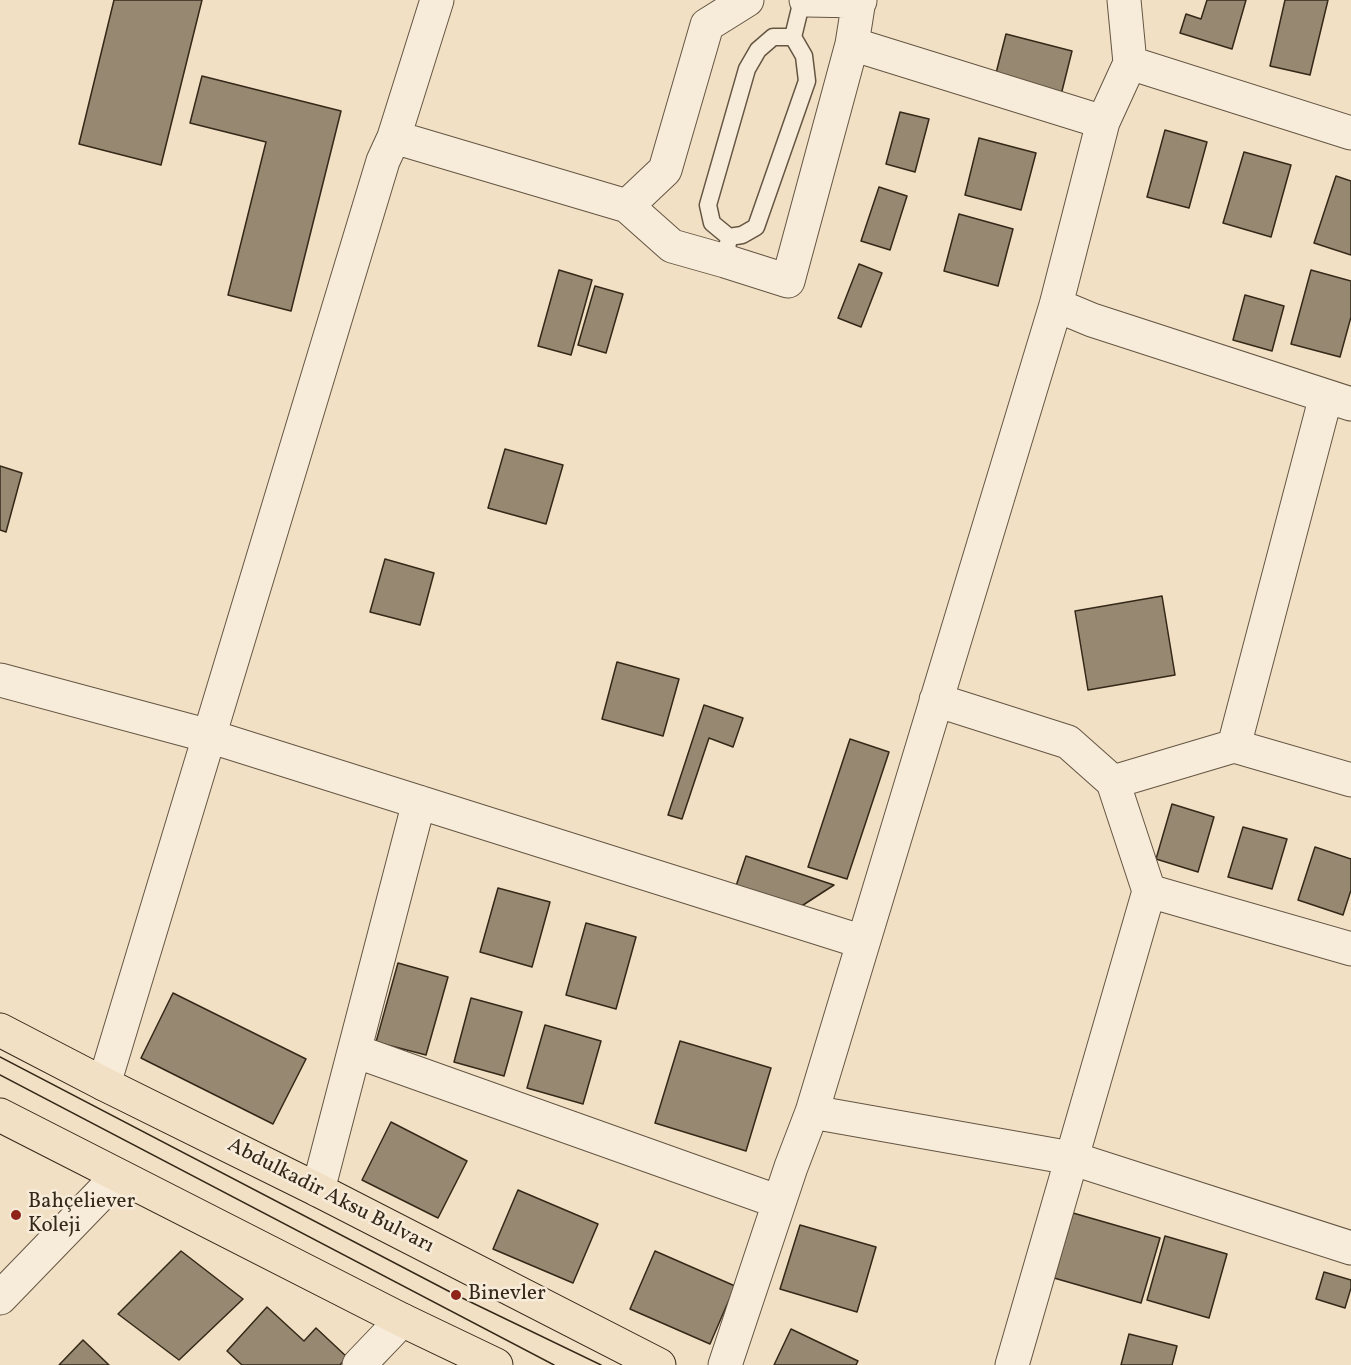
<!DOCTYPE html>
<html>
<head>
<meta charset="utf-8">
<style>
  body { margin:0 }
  canvas { display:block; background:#f2e0c4 }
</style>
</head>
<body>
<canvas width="1351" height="1365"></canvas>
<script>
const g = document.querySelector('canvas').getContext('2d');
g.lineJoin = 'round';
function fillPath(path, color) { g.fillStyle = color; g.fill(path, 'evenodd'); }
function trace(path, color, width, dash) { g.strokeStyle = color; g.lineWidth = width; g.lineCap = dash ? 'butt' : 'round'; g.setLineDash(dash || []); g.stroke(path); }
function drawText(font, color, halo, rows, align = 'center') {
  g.font = font + ' Vollkorn,serif'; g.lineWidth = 5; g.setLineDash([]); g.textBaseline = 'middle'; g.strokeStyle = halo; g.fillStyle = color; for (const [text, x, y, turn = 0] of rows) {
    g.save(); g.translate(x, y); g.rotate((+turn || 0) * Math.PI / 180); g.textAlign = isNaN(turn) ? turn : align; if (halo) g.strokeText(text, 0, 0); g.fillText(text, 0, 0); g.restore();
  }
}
const building = new Path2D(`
  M114,0H202L161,165L79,144Z
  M1207,0H1246L1232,49L1180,33L1186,14L1201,19Z
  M1285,0H1328L1310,75L1270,66Z
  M1006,34L1072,51L1060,99L994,81Z
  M202,76L341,111L291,311L228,295L266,142L190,123Z
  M900,112L929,119L915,172L886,164Z
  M1165,130L1207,142L1189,208L1147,197Z
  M979,138L1036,153L1021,210L965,195Z
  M1244,152L1291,165L1271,237L1223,223Z
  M1336,176L1351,181V255L1314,243Z
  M879,187L907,196L890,250L861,241Z
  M959,214L1013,229L998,286L944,271Z
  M859,264L882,273L861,327L838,318Z
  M559,270L592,280L571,355L538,346Z
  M1311,270L1351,281V317L1340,357L1291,344Z
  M595,286L623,294L606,353L578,345Z
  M1245,295L1284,306L1272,351L1233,340Z
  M505,449L563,465L546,524L488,508Z
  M0,466L22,473L6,532L0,530Z
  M385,559L434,573L420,625L370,612Z
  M1162,596L1175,675L1088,690L1075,611Z
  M617,662L679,679L663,736L602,719Z
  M704,705L743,718L733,747L709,738L682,819L668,815Z
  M850,739L889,752L847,879L808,867Z
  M1172,804L1214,817L1198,872L1156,859Z
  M1243,827L1287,839L1272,889L1228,877Z
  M1315,847L1351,859V890L1343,915L1298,900Z
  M746,856L834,885L797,909L735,889Z
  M498,888L550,902L532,967L480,952Z
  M586,923L636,937L616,1009L566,995Z
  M398,963L448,977L426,1055L376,1042Z
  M173,993L306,1059L273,1124L141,1058Z
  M471,998L522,1012L504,1076L454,1062Z
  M545,1025L601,1041L583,1104L527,1088Z
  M680,1041L771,1068L746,1151L655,1123Z
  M391,1122L467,1161L438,1218L362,1180Z
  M518,1190L598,1224L573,1283L493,1249Z
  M1073,1213L1160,1238L1141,1303L1054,1278Z
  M800,1225L876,1247L857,1312L780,1289Z
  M1165,1236L1227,1254L1209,1318L1147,1300Z
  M181,1251L243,1299L179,1360L118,1314Z
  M655,1251L735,1286L710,1344L630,1309Z
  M1324,1272L1351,1280V1288L1345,1308L1316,1299Z
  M267,1307L304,1341L316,1328L347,1357L340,1365H242L227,1351Z
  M791,1329L858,1361L856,1365H774Z
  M1129,1334L1177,1346L1172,1365H1121Z
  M83,1340L109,1365H59Z`);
const service = new Path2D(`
  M729,237L712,223L708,205L747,69L758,50L773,37H793
  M725,261L729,237L742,235L756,227L807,81L804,56L793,37L802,0`);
const minor = new Path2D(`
  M806,0L860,1
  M852,44L1103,122
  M1130,63L1351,133
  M394,137L627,206L665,170L707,25L747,0
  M627,206L672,246L725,261L788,281L852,44L859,0
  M1056,305L1092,320L1351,404
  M0,680L209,736L863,942
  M936,700L1068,742L1113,782
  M1234,746L1326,396
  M1351,780L1234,746L1113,782L1149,891L1351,949
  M355,1051L779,1202
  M104,1084L383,161L394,137L437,0
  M812,1112L1071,1158L1351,1248
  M318,1190L419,802
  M359,1365L402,1320
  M725,1365L791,1167L812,1112L1056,305L1103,122L1130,63L1124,0
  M1012,1365L1149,891`);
const tertiary = new Path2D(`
  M0,1298L117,1177`);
const primary = new Path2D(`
  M0,1030L104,1084L318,1190L659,1365
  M0,1115L402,1320L496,1365`);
const tram = new Path2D(`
  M0,1057L456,1295L601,1365
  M0,1075L554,1365`);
const markers = [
  [16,1215,6,"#8f2418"],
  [456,1295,6,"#8f2418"]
];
const streetNames = [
  ["Abdulkadir Aksu Bulvarı",330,1197,27]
];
const poiNames = [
  ["Bahçeliever",28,1203],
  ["Koleji",28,1227],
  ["Binevler",468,1295]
];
fillPath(building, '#978871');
trace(building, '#342818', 1.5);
trace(service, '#645643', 19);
trace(minor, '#645643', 35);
trace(tertiary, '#645643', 35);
trace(primary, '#342818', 35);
trace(service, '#f7ebd9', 16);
trace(minor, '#f7ebd9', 33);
trace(tertiary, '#f7ebd9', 33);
trace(primary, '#f2e0c4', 33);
trace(tram, '#342818', 1.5);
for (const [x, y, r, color] of markers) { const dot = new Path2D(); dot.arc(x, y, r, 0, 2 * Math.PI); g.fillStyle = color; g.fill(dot); trace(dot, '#f7ebd9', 2); }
drawText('21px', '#342818', '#f7ebd9', streetNames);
drawText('21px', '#342818', '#f7ebd9', poiNames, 'left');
</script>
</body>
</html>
